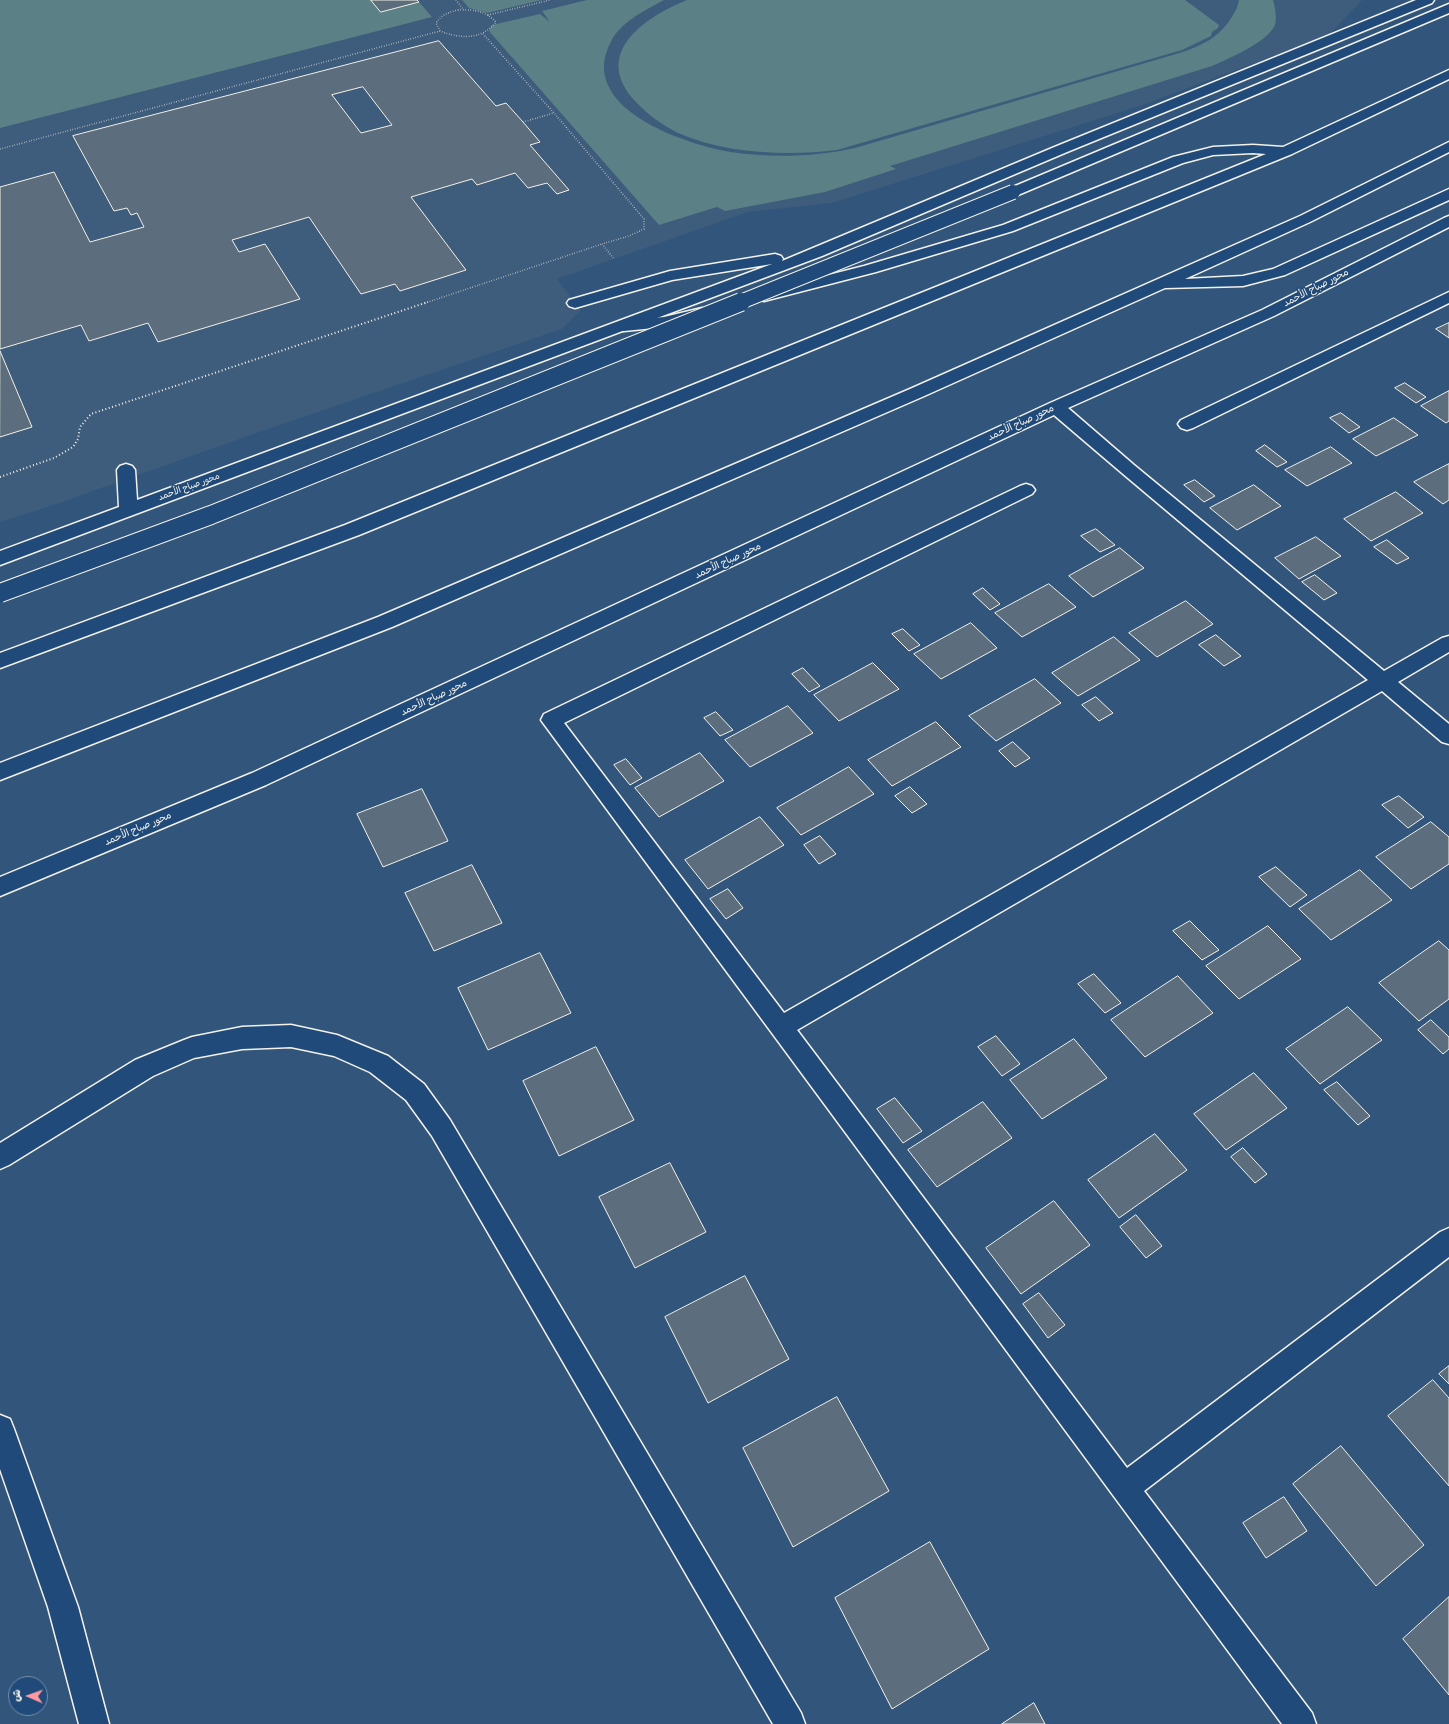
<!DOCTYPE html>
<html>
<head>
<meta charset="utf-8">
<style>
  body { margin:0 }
  #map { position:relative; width:1449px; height:1724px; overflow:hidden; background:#31557b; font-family:Pangolin,"Playpen Sans Arabic",sans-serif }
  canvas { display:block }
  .north { position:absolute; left:8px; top:1676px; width:40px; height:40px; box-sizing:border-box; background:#1f4a7a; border:1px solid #748da6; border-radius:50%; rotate:272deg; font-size:11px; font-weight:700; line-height:16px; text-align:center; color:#f4f1e8 }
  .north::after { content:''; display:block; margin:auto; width:14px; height:18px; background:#ff9aa2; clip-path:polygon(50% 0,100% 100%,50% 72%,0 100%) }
</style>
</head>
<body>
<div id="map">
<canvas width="1449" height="1724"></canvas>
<div class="north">ش</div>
</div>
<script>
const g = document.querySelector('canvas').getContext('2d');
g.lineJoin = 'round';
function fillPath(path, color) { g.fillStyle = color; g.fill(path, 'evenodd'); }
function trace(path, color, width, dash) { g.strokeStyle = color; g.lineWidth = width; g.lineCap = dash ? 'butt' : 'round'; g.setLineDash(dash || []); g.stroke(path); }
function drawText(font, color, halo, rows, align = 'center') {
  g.font = font + ' Pangolin,"Playpen Sans Arabic",sans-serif'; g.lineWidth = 3; g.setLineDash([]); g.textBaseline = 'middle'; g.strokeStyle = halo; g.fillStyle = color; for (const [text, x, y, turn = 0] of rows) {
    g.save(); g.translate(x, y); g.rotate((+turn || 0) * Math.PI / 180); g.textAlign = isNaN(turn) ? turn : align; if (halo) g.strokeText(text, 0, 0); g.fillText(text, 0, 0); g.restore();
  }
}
const built = new Path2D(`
  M0,0H1362L1329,35L1143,105L832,203L748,212L557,279L581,310L562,329L268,429L48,507L0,522Z`);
const green = new Path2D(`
  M0,0H371L381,12L419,2L432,17L0,128Z
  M462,0H542L487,13L469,8Z
  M587,0H664C648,9 632,16 619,30C612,37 608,47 605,57C593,114 689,145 731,152C771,158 815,157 855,148L1183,52C1205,44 1221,36 1233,15C1236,10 1238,6 1239,0H1273C1275,7 1277,17 1275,25C1268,42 1228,59 1212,66L890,166L896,169L825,192L725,211L717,207L659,225L489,31L492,25L540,14L550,22L542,11Z
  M687,0H1185L1219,25L1218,28L1212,32L1211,36L1182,50L837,150C787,156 726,154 678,133C662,125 647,114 635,101C591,53 645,17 687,0Z`);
const building = new Path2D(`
  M371,0H417L419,2L381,12Z
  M439,41L496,106L506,103L523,122L540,142L530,145L569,190L557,194L547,183L528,188L515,173L477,185L472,179L411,197L466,270L400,291L395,284L361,294L309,217L232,240L239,252L265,244L300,299L158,342L148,323L89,341L81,325L0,349V187L54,172L90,242L144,227L137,213L131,215L127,208L114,211L73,136ZM363,87L392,125L361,133L332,95Z
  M1449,323V338L1436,329Z
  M0,351L32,427L0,437Z
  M1405,383L1426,397L1416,403L1395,388Z
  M1449,391V421L1446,423L1421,406Z
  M1341,413L1360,427L1349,433L1330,418Z
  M1394,418L1418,435L1376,456L1353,439Z
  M1265,445L1287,462L1277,467L1256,451Z
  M1331,447L1352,463L1307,486L1285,470Z
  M1449,464V500L1443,504L1414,482Z
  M1195,480L1215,496L1204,502L1184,485Z
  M1254,485L1281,506L1237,530L1210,508Z
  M1396,492L1423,513L1371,541L1344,519Z
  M1096,529L1115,545L1100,552L1081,536Z
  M1316,537L1341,556L1299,579L1275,558Z
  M1387,540L1409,558L1397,564L1374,547Z
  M1120,548L1144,568L1093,597L1069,576Z
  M1315,575L1337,593L1324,600L1302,582Z
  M1049,584L1076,607L1022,637L995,613Z
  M983,588L1000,604L990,610L973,594Z
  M1186,601L1213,624L1157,657L1129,633Z
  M971,623L997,648L941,679L914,654Z
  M903,629L920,645L909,651L892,634Z
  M1216,635L1241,656L1224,666L1199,645Z
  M1114,637L1140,660L1078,696L1052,673Z
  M873,663L899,689L839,721L814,695Z
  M803,668L820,686L809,692L792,674Z
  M1035,679L1061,703L996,741L969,716Z
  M1096,697L1113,713L1099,721L1082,705Z
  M788,706L813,733L750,767L725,740Z
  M716,712L733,730L720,736L704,718Z
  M936,722L961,747L892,786L868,760Z
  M1013,742L1030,758L1015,767L999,751Z
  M700,753L724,781L659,817L635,788Z
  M626,759L642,778L630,785L614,765Z
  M849,767L874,794L801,835L777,808Z
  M910,787L927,804L912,813L895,796Z
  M422,789L448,841L383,867L357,814Z
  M1399,796L1424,817L1408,828L1382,805Z
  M760,817L784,845L708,889L685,860Z
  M1431,822L1449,837V864L1411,889L1376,857Z
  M820,836L836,854L819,864L804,845Z
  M472,865L502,923L434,951L405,893Z
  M1276,867L1307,895L1290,907L1259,877Z
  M1360,870L1392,900L1331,940L1299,909Z
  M728,889L743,908L726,919L710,899Z
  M1190,921L1219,950L1202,960L1173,931Z
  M1268,926L1301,959L1239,999L1206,966Z
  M1439,941L1449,950V999L1419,1021L1379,983Z
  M540,953L571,1013L488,1050L458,988Z
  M1094,974L1121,1003L1105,1013L1078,984Z
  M1178,976L1213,1013L1145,1057L1111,1020Z
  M1348,1007L1382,1040L1320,1084L1286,1049Z
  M1431,1020L1449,1037V1049L1443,1054L1418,1030Z
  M996,1036L1020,1064L1002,1076L978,1047Z
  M1074,1039L1107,1078L1042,1119L1010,1080Z
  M596,1047L634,1120L559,1156L523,1081Z
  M1254,1073L1287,1108L1226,1150L1194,1114Z
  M1337,1082L1370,1116L1358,1125L1324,1090Z
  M895,1098L922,1131L903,1143L877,1109Z
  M983,1102L1012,1138L937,1187L908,1150Z
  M1155,1134L1187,1170L1119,1218L1088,1180Z
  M1243,1148L1267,1174L1255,1183L1231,1157Z
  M670,1163L706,1232L635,1268L599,1197Z
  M1054,1201L1090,1245L1021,1294L986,1248Z
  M1136,1215L1162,1246L1146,1258L1120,1227Z
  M745,1276L789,1359L708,1403L665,1317Z
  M1039,1293L1065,1325L1048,1338L1023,1304Z
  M1449,1366V1384L1439,1374Z
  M1433,1380L1449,1398V1486L1388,1416Z
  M837,1397L889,1491L793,1547L743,1448Z
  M1341,1446L1424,1545L1376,1586L1293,1484Z
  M1284,1497L1307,1531L1266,1558L1243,1523Z
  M930,1542L989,1649L892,1709L835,1598Z
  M1449,1597V1695L1403,1639Z
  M1034,1703L1045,1724H1002Z`);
const pathFar1 = new Path2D(`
  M456,0L463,9
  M458,10C472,9 486,11 496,22C482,40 460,39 440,31L436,23C441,15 449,12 458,10Z
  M488,15L550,0
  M483,34L554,113L644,219V229L629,236L602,244L614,259
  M523,122L554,113
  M0,149L440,31
  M425,303L602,244`);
const path = new Path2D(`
  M0,477L54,458L73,447L78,439L80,427L91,414L428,302`);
const minor = new Path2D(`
  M1416,0H1434L1432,3L1067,152L822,256L0,565V551L119,507L117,470L120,466L126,464L132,466L135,470L137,500L772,264L672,280L575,308L569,306L567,303L569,300L670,271L775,254L781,256L783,259L782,261L1057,146Z
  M1449,216V227L1274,316L1068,408L1134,465L1384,671L1442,638L1449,636V652L1398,682L1449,724V744L1442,742L1382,691L797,1030L1127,1468L1440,1232L1449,1228V1257L1144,1491L1312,1713L1316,1724H1282L541,720L544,714L1020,486L1026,484L1032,486L1035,490L1032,494L564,723L784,1013L1368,680L1122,473L1054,415L266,785L0,896V877L252,773L1050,403L1262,310L1444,218Z
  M1449,292V303L1193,428L1187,430L1181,428L1178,424L1181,420Z
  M291,1025L337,1035L388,1056L424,1084L450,1120L801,1713L805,1724H773L432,1136L406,1100L370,1072L334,1056L291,1047L242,1049L194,1058L153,1076L9,1165L0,1169V1143L135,1060L184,1040L192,1037L242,1027Z
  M0,1415L10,1419L14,1429L78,1607L109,1724H79L48,1607L0,1469Z`);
const highway = new Path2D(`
  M1449,4V13L1018,195L1013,197L1008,195L1005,192L1008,189Z
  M1449,70V79L1292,154L359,535L0,668V653L345,525L1266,154L1253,153L1213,155L1183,163L1013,231L876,272L764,301L758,299L756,296L758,293L864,266L1003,225L1173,157L1213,147L1253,145L1283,147Z
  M1449,142V152L1310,222L1185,279L1243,276L1273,269L1449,189V200L1285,275L1243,286L1165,288L922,397L392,627L0,780V763L378,617L910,389L1300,216Z
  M702,308L708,310L710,313L708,316L664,327L624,331L618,330L616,326L618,322L624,321L664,317Z`);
const highwayBridgeFar1 = new Path2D(`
  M738,303L1013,192`);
const highwayBridge = new Path2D(`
  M0,593L211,515L741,302`);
const farStreetnames = [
  ["محور صباح الأحمد",189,487,-20]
];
const streetNames = [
  ["محور صباح الأحمد",1316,288,-27],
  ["محور صباح الأحمد",1021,423,-25],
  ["محور صباح الأحمد",728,561,-25],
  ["محور صباح الأحمد",434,698,-25],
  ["محور صباح الأحمد",138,829,-23]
];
fillPath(built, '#3e5c7c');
fillPath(green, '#5b8085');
fillPath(building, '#5c6e7d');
trace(building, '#f4f1e8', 1);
trace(minor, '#f4f1e8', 3);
trace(highway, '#f4f1e8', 3);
trace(pathFar1, '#f4f1e8', 1.5, [0.5, 2]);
trace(path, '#f4f1e8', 2, [1, 2.5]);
fillPath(minor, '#1f4a7a');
fillPath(highway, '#1f4a7a');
trace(highwayBridgeFar1, '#f4f1e8', 16, []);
trace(highwayBridge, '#f4f1e8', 20, []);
trace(highwayBridgeFar1, '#1f4a7a', 14);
trace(highwayBridge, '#1f4a7a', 18);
drawText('9px', '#f4f1e8', '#1f4a7a', farStreetnames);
drawText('10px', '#f4f1e8', '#1f4a7a', streetNames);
</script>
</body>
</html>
